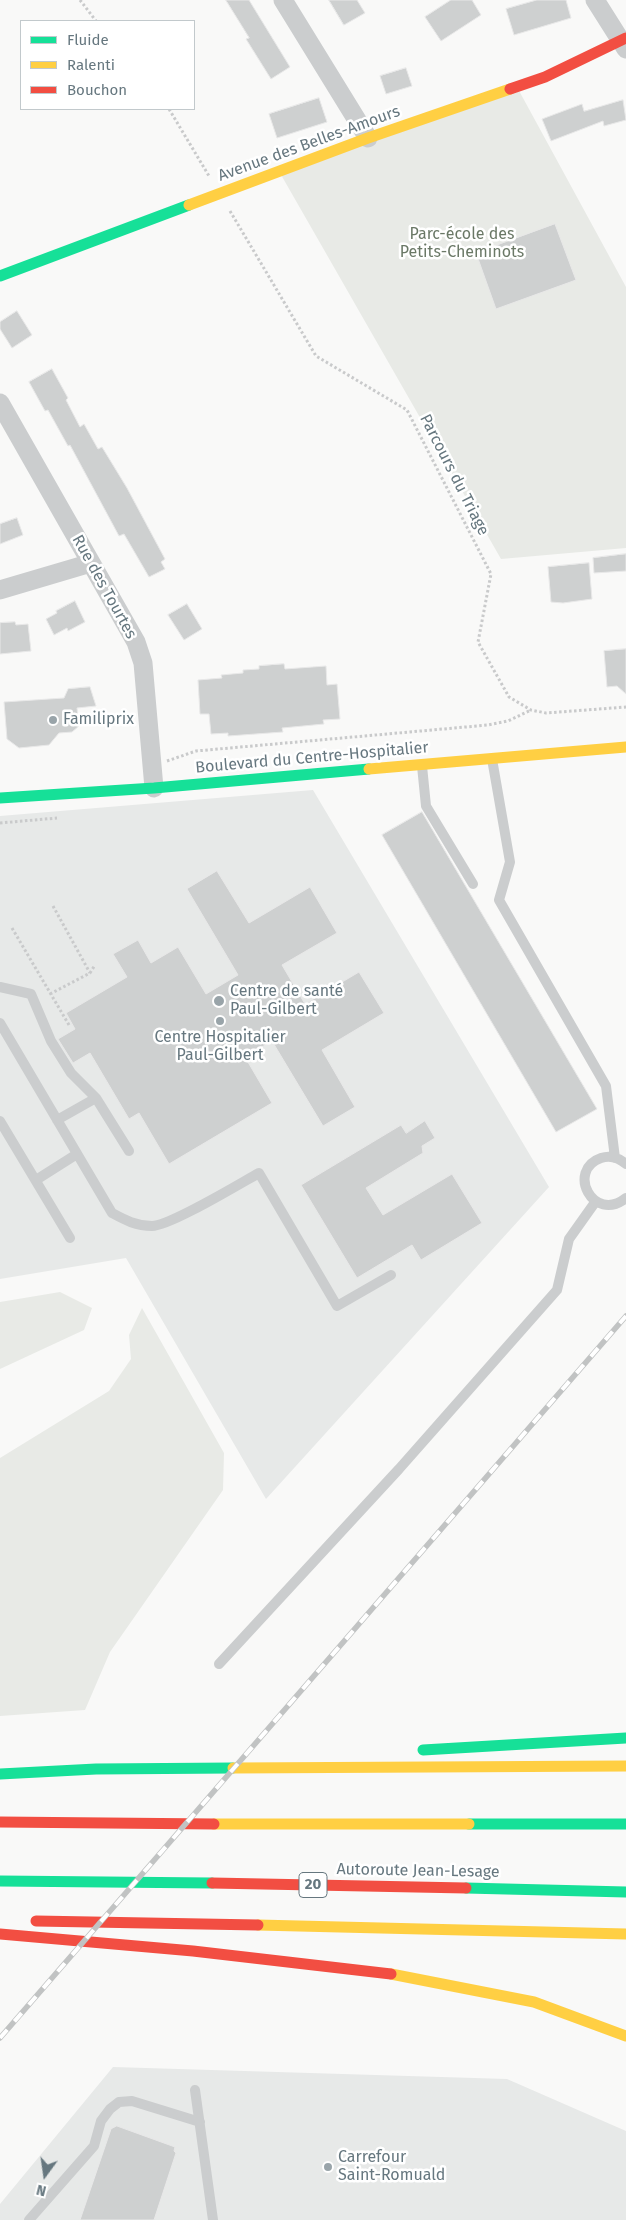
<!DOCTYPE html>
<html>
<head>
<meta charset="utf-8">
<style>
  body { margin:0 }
  #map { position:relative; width:626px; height:2220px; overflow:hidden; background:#f9f9f8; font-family:"Fira Sans",sans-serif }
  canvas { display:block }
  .legend { position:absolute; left:20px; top:20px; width:175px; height:90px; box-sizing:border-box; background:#fff; border:1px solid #c2c9cc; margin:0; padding:6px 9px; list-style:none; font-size:15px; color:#66777f }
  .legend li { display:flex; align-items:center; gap:10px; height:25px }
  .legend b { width:25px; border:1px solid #c2c9cc }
  .north { position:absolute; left:20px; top:2150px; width:50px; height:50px; -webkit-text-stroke:4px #fff; paint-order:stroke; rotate:194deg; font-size:14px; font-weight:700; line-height:20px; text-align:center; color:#66777f }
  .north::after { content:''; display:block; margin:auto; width:18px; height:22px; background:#66777f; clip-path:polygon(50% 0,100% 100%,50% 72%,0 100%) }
</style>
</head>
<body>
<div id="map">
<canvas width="626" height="2220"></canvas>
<ul class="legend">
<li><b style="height:6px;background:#16e098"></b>Fluide</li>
<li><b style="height:6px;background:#ffcf43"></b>Ralenti</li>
<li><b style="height:6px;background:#f24e42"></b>Bouchon</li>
</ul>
<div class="north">N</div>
</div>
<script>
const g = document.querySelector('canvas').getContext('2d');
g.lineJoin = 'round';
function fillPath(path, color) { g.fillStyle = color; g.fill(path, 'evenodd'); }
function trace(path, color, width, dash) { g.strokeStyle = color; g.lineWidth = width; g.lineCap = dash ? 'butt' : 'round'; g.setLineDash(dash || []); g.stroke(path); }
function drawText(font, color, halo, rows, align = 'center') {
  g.font = font + ' "Fira Sans",sans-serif'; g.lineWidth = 5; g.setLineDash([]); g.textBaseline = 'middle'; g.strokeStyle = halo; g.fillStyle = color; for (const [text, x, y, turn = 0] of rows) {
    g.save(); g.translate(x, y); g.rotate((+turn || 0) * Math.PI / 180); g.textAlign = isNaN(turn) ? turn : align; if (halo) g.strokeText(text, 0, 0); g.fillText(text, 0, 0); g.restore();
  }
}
const built = new Path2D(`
  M313,790L549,1187L266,1499L126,1258L0,1279V816Z
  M113,2067L507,2079L626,2131V2220H0V2204Z`);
const green = new Path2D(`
  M517,87L626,287V548L501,559L280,173Z
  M60,1292L92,1308L84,1330L0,1369V1302Z
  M142,1308L224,1453L223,1490L110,1652L85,1710L0,1716V1458L109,1391L131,1359L129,1335Z`);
const building = new Path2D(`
  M226,0H249L290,67L271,79L246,39L249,38Z
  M329,0H357L365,13L344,25Z
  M451,0H472L481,15L441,41L425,17Z
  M537,0H566L571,18L514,35L506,9Z
  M406,68L412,86L386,94L380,76Z
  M319,98L327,122L277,138L269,114Z
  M623,100L626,120L604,126L603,121L551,141L542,119L582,104L584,111Z
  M555,224L576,280L496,309L476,253Z
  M17,311L32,335L12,348L0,329V322Z
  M52,369L68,398L66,400L80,427L84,424L98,449L102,447L127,488L165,559L161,562L165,569L149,577L124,534L119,536L70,445L68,446L48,410L45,411L29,382Z
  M17,518L23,535L0,544V524Z
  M626,554V571L594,573L593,558Z
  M589,563L592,599L563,603L551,602L548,567Z
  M75,601L85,622L68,631L67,628L54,635L46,619L57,613L56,611Z
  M187,604L202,629L184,640L168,615Z
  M15,622L16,625L28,624L31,651L0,654V623Z
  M626,649V694L617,686L607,687L604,651Z
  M284,664L285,669L326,666L327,685L337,684L340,719L323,720L324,724L282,728L283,732L228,736V733L211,734L209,714H200L198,680L222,678L221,675L243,673V670L259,669V666Z
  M90,687L96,706L77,708L79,726L72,732L59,733L49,745L19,748L7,739L4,702L64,698L68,689Z
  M422,812L597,1109L556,1132L382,835Z
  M217,871L249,923L310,887L337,933L282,965L305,1004L359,972L384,1013L322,1050L355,1107L323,1126L272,1041L245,1057L272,1103L169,1164L139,1113L129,1119L90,1053L73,1063L58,1039L75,1029L66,1013L127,977L113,954L138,940L151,963L178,947L206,994L238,975L187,889Z
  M425,1121L435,1138L422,1146L423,1153L366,1188L383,1215L452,1174L482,1223L421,1260L412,1245L357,1278L301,1185L401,1125L406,1133Z
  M117,2126L175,2147L174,2151L176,2153L154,2220H80L111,2129Z`);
const path = new Path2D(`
  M80,0L96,21
  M169,109L209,176
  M230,211L316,356L407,410L491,574L478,642L509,697L531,710L546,713L626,707
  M167,761L196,751L488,725L508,721L531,710
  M0,823L57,818
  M53,906L90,973
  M12,928L69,1025
  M50,994L90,973L95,965`);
const lane = new Path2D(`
  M492,759L510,862L499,900L606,1086L615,1158
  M422,766L426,806L473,884
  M0,987L31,994L51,1041L71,1073L96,1098L129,1151
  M0,1023L112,1213C125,1220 136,1226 152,1226C170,1226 239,1184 259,1173L337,1306L391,1275
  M57,1120L96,1098
  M0,1121L70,1238
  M626,1164C619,1158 610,1155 601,1158C566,1170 593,1224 626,1198
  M36,1180L77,1154
  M219,1664L399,1469L557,1290L569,1239L596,1201
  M195,2090L213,2220
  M29,2220L94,2146L101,2121L110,2109L119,2102L132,2101L200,2122`);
const street = new Path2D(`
  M283,0L368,138
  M595,0L626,49
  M0,403L136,642L143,663L154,788
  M0,590L91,563`);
const fast = new Path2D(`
  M0,276L189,205
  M0,798L154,788L369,769
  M423,1750L626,1738
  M0,1774L96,1769L233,1768
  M469,1824H626
  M0,1881L212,1883
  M466,1888L626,1892`);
const slow = new Path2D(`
  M189,205L368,138L510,89
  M369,769L626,747
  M233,1768L626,1766
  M214,1824H469
  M258,1925L626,1934
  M391,1974L534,2002L626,2036`);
const jam = new Path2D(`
  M510,89L545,77L626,38
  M0,1822L214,1824
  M212,1883L466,1888
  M36,1921L258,1925
  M0,1934L193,1951L391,1974`);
const rail = new Path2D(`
  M0,2038L626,1316`);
const markers = [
  [53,720,5,"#99a4a9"],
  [219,1001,6,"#99a4a9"],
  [220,1021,5,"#99a4a9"],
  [328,2167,5,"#99a4a9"]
];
const shields = [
  [313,1885,28]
];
const shieldNames = [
  ["20",313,1885]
];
const streetNames = [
  ["Avenue des Belles-Amours",309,144,-20],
  ["Parcours du Triage",454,475,63],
  ["Rue des Tourtes",104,587,61],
  ["Boulevard du Centre-Hospitalier",312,758,-5],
  ["Autoroute Jean-Lesage",418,1871,1]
];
const parkNames = [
  ["Parc-école des",462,235],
  ["Petits-Cheminots",462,253]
];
const poiNames = [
  ["Familiprix",63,720],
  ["Centre de santé",230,992],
  ["Paul-Gilbert",230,1010],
  ["Centre Hospitalier",220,1038,"center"],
  ["Paul-Gilbert",220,1056,"center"],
  ["Carrefour",338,2158],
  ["Saint-Romuald",338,2176]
];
fillPath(built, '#e7e9e8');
fillPath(green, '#e8eae6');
fillPath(building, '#ced0d0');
trace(building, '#e8e8e8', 1);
trace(path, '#c9cacb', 3, [2.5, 2.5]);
trace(lane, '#cbcdce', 10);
trace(street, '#cbcdce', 19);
trace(fast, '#16e098', 11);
trace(slow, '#ffcf43', 11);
trace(jam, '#f24e42', 11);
trace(rail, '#c1c3c3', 5.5);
trace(rail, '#fff', 4, [11]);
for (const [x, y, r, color] of markers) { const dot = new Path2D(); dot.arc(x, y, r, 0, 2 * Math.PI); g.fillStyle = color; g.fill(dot); trace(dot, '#fff', 2); }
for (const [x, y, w] of shields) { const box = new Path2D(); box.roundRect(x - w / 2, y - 12.5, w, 25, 4); g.fillStyle = '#fff'; g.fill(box); trace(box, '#66777f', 1); }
drawText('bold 15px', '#66777f', null, shieldNames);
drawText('16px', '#66777f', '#fff', streetNames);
drawText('16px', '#6a7866', '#fff', parkNames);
drawText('16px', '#66777f', '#fff', poiNames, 'left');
</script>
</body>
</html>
